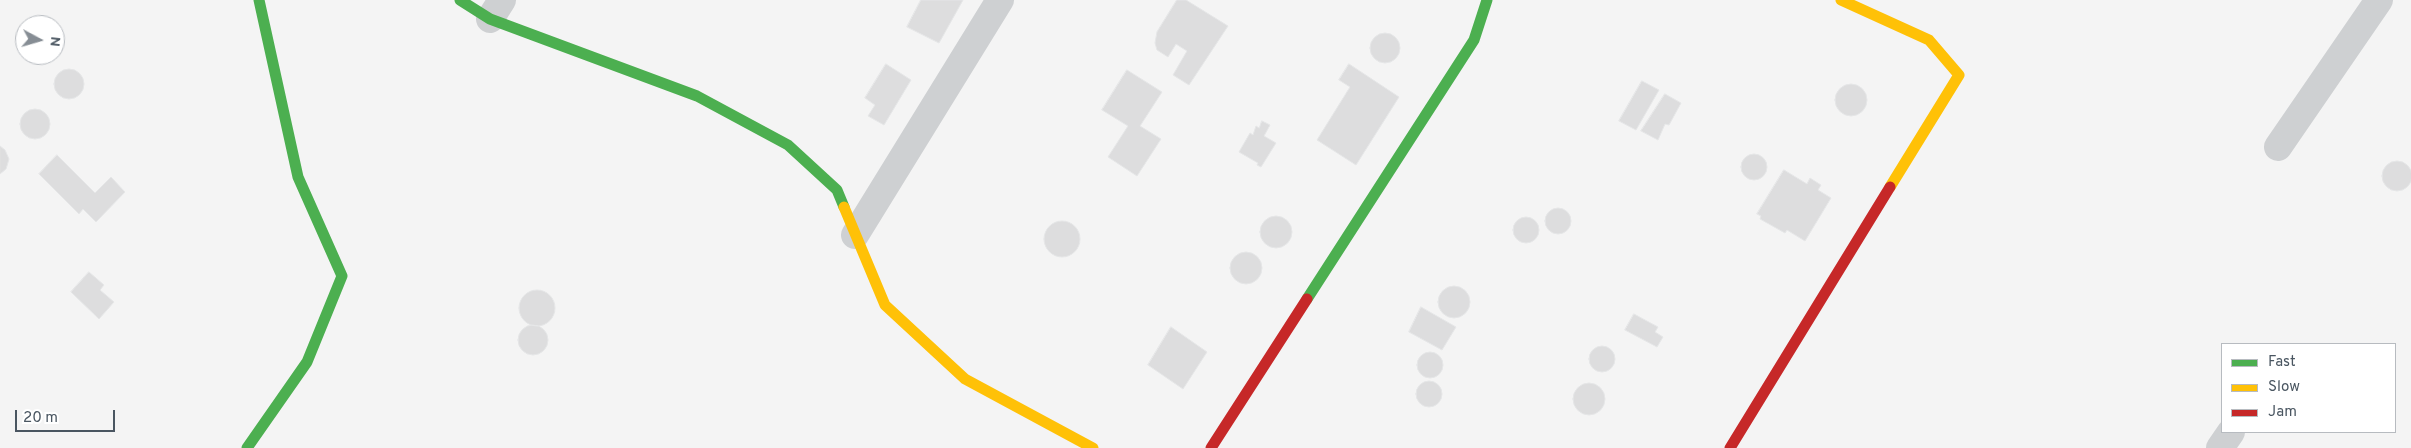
<!DOCTYPE html>
<html>
<head>
<meta charset="utf-8">
<style>
  body { margin:0 }
  #map { position:relative; width:2411px; height:448px; overflow:hidden; background:#f4f4f4; font-family:Overpass,sans-serif }
  canvas { display:block }
  .legend { position:absolute; left:2221px; top:343px; width:175px; height:90px; box-sizing:border-box; background:#fff; border:1px solid #b7bbc0; margin:0; padding:6px 9px; list-style:none; font-size:15px; color:#4a5661 }
  .legend li { display:flex; align-items:center; gap:10px; height:25px }
  .legend b { width:25px; border:1px solid #b7bbc0 }
  .north { position:absolute; left:15px; top:15px; width:50px; height:50px; box-sizing:border-box; background:#fff; border:1px solid #b7bbc0; border-radius:50%; rotate:96deg; font-size:14px; font-weight:700; line-height:20px; text-align:center; color:#4a5661 }
  .north::after { content:''; display:block; margin:auto; width:18px; height:22px; background:#868d94; clip-path:polygon(50% 0,100% 100%,50% 72%,0 100%) }
  .scale { position:absolute; left:15px; top:410px; width:100px; height:22px; box-sizing:border-box; border:2px solid #4a5661; border-top:0; padding-left:6px; font-size:15px; line-height:18px; white-space:nowrap; color:#4a5661; -webkit-text-stroke:4px #fff; paint-order:stroke }
</style>
</head>
<body>
<div id="map">
<canvas width="2411" height="448"></canvas>
<ul class="legend">
<li><b style="height:6px;background:#4caf50"></b>Fast</li>
<li><b style="height:6px;background:#ffc107"></b>Slow</li>
<li><b style="height:6px;background:#c62828"></b>Jam</li>
</ul>
<div class="north">N</div>
<div class="scale">20 m</div>
</div>
<script>
const g = document.querySelector('canvas').getContext('2d');
g.lineJoin = 'round';
function fillPath(path, color) { g.fillStyle = color; g.fill(path, 'evenodd'); }
function trace(path, color, width, dash) { g.strokeStyle = color; g.lineWidth = width; g.lineCap = dash ? 'butt' : 'round'; g.setLineDash(dash || []); g.stroke(path); }
const building = new Path2D(`
  M921,0H963L939,43L907,27Z
  M1177,0H1186L1228,26L1189,85L1173,75L1187,51L1176,44L1168,57L1157,50L1155,43L1157,32Z
  M1370 48a15 15 0 1 1 30 0a15 15 0 1 1-30 0Z
  M886,64L911,80L884,125L868,116L875,105L865,98Z
  M1349,64L1399,97L1356,165L1317,140L1350,87L1339,80Z
  M54 84a15 15 0 1 1 30 0a15 15 0 1 1-30 0Z
  M1127,70L1162,92L1140,126L1161,139L1137,176L1108,157L1128,126L1102,110Z
  M1642,81L1659,90L1636,130L1619,121Z
  M1835 100a16 16 0 1 1 32 0a16 16 0 1 1-32 0Z
  M1665,94L1681,103L1669,125L1665,124L1658,140L1641,131Z
  M20 124a15 15 0 1 1 30 0a15 15 0 1 1-30 0Z
  M1262,121L1270,125L1264,136L1276,143L1261,167L1257,165L1258,163L1239,152L1250,133L1253,135L1256,126L1259,128Z
  M0,146L5,150L9,159L6,169L0,174Z
  M1741 167a13 13 0 1 1 26 0a13 13 0 1 1-26 0Z
  M57,155L95,193L111,177L125,192L96,222L83,209L79,214L39,174Z
  M2382 176a15 15 0 1 1 30 0a15 15 0 1 1-30 0Z
  M1784,170L1807,184L1810,178L1821,185L1818,190L1831,198L1805,241L1787,230L1785,233L1760,219L1761,216L1757,214Z
  M1545 221a13 13 0 1 1 26 0a13 13 0 1 1-26 0Z
  M1260 232a16 16 0 1 1 32 0a16 16 0 1 1-32 0Z
  M1513 230a13 13 0 1 1 26 0a13 13 0 1 1-26 0Z
  M1044 239a18 18 0 1 1 36 0a18 18 0 1 1-36 0Z
  M1230 268a16 16 0 1 1 32 0a16 16 0 1 1-32 0Z
  M89,272L104,285L100,290L114,302L99,319L71,292Z
  M1438 302a16 16 0 1 1 32 0a16 16 0 1 1-32 0Z
  M519 308a18 18 0 1 1 36 0a18 18 0 1 1-36 0Z
  M1421,307L1456,327L1442,350L1409,332Z
  M1634,314L1658,327L1655,332L1663,337L1657,347L1625,330Z
  M518 340a15 15 0 1 1 30 0a15 15 0 1 1-30 0Z
  M1171,327L1207,352L1183,389L1148,365Z
  M1589 359a13 13 0 1 1 26 0a13 13 0 1 1-26 0Z
  M1417 365a13 13 0 1 1 26 0a13 13 0 1 1-26 0Z
  M1416 394a13 13 0 1 1 26 0a13 13 0 1 1-26 0Z
  M1573 399a16 16 0 1 1 32 0a16 16 0 1 1-32 0Z`);
const street = new Path2D(`
  M490,19L502,0
  M2278,147L2379,0
  M855,235L1000,0
  M2220,448L2231,432`);
const fast = new Path2D(`
  M460,0L490,19L697,96L788,145L837,190L844,207
  M1307,299L1474,40L1487,0
  M247,448L307,362L342,276L298,177L259,0`);
const slow = new Path2D(`
  M1841,0L1929,40L1959,75L1890,187
  M844,207L885,305L965,379L1093,448`);
const jam = new Path2D(`
  M1211,448L1307,299
  M1730,448L1890,187`);
fillPath(building, '#ddddde');
trace(building, '#e5e6e7', 1);
trace(street, '#ced0d2', 28);
trace(fast, '#4caf50', 11);
trace(slow, '#ffc107', 11);
trace(jam, '#c62828', 11);
</script>
</body>
</html>
